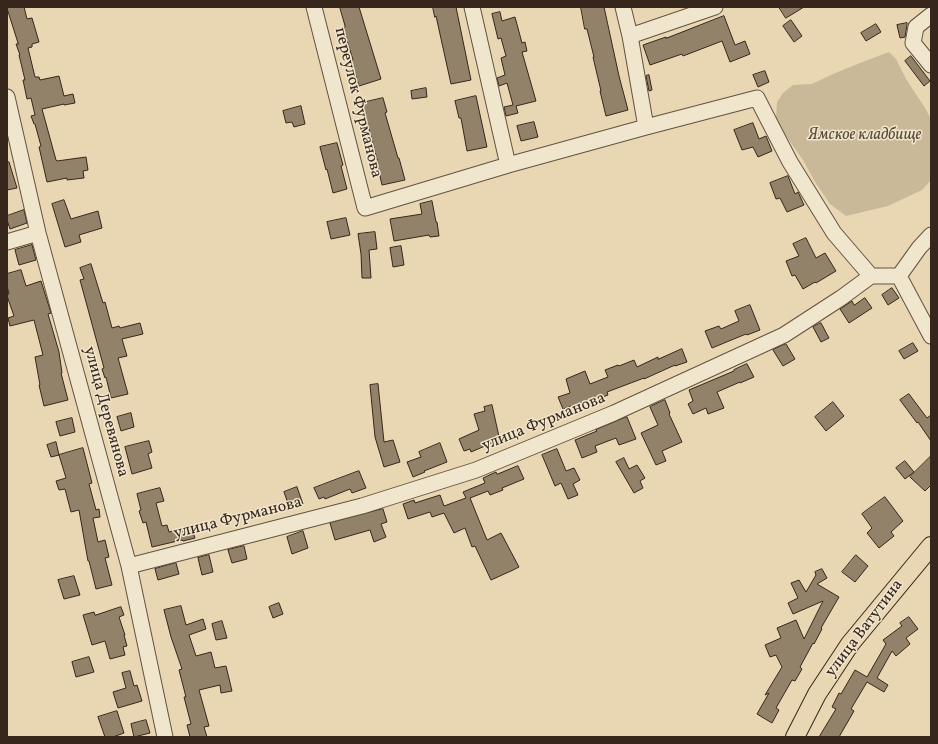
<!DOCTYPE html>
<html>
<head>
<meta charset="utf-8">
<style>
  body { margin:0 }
  #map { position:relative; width:938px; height:744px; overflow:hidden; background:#e8d7b2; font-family:Vollkorn,serif }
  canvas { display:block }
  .frame { position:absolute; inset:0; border:8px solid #37261b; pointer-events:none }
</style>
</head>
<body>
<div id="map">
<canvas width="938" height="744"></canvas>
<div class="frame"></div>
</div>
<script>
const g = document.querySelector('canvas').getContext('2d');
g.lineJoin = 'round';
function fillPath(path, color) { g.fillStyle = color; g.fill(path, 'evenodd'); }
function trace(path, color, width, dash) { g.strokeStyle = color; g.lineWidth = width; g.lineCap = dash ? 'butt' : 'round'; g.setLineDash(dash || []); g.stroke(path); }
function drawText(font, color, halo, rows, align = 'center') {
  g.font = font + ' Vollkorn,serif'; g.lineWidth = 3; g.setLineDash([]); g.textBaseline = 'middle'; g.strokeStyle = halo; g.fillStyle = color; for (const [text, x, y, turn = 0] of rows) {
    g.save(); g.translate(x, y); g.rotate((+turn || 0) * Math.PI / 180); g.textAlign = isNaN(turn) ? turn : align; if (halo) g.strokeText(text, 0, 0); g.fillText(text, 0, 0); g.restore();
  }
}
const green = new Path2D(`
  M889,52L896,59L906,79L925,108L931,119V180L922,190L888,206L846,216L830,204L815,182L803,160L784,133L776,119L777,102L783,93L793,85L812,84L833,74L865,61Z`);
const building = new Path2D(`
  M7,7H24L27,19L32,18L39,42L32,44V47L28,48L35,77H39L40,80L59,76L64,96L73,94L75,103L64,105V104L42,109L56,160L57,161L86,157L88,170L83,171L84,178L67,180V178L47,182L39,147L41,146L35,124H34L31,116L35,115L31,98L27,99L23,80H25L19,55H20L16,44H18Z
  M340,7H359L381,79L359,86L351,61L353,60L343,28L345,27Z
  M433,7H456L471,80L451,84L436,16L435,17Z
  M581,7H604L619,76L628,110L606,116L600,91H601L593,57H594L587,29H585Z
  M779,7H804L786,18Z
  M500,12L502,21L515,17L522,43L525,42L527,51L522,52L536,101L516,106L518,113L506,116L504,107L513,105L507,83L499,86L497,78L505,75L501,58L506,56L501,38L498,39L492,14Z
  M724,16L735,45L745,41L750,54L730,62L722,41L683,56L682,54L650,65L643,45L666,37V38Z
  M791,20L802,36L794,42L783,26Z
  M907,23V25L905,37L900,38L897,25Z
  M876,24L881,32L866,41L861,33Z
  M911,56L930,81L924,86L905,61Z
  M765,71L769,82L758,87L753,75Z
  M649,75L652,90L649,91L646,76Z
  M426,88L427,97L412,99L411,91Z
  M476,96L487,147L467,151L461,118H459L455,101Z
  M383,98L387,112L385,113L398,158H399L405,180L382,185L377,163H378L362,103Z
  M301,106L305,124L294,127L292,122L286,123L283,111Z
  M534,122L538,137L521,141L517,126Z
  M753,123L759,139L766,136L772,151L758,157L753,147L742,150L734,130Z
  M337,143L343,165L341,166L347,189L333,193L327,169L326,170L320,147Z
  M9,162L17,188L7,190V163Z
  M788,176L795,194L798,192L804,205L787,212L780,198L776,199L770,183Z
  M64,200L71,219L98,211L102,228L79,235L81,242L65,247L52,204Z
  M432,201L436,222H437L439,236L430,237L429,235L394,241L390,219L422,214L420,204Z
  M24,210L27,223L10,229L7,220V216Z
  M346,218L350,235L331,239L327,222Z
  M375,232L377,249L369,250L371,278H362L361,254L358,234Z
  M806,238L816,258L825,253L836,271L816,283L815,282L803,289L795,275L792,276L786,261L799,256L793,244Z
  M32,245L36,260L19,265L15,250Z
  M401,246L404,265L393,267L390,248Z
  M91,264L103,303L105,302L112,328L119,326L120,328L140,323L143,334L122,339L127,356L118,358L128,394L111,398L106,377L105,378L102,369L104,368L80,280L84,279L80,268Z
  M21,270L26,286L41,281L51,313L48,314L59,352L62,373H61L68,400L44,406L39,385H40L35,357L43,355L34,320L10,326L8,318L14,316L7,296V294H9L7,286V274Z
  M892,288L899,298L888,305L882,295Z
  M865,298L872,308L849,323L840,309L852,301L854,305Z
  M750,305L760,330L747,335L746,334L712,348L705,331L719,326L721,329L739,321L735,311Z
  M821,323L829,338L821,342L813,327Z
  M913,343L918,351L904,359L899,351Z
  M786,344L795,359L783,366L773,350Z
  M682,349L687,362L675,366V365L644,379V378L607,392L608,395L592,401L591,399L563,409L558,397L570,393L566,379L585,371L590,384L608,377L605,370L618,365L619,366L634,360L637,367L658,357V359Z
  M747,364L754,377L740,383V382L717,392L724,408L708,414L706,408L693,414L688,404L693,401L689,390L734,371V370Z
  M378,384L384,442L393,440L400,462L384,467L375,437L370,385Z
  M909,394L927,418L931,415V441L918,422L917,423L900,400Z
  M665,400L670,413L669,414L682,442L662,451L666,461L656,465L641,433L658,425L650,407Z
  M833,402L844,416L826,431L815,417Z
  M492,405L500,441L493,444L492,443L471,452L470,449L464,451L459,439L479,430L474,414L485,411L484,407Z
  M131,413L134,427L121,431L117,417Z
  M627,417L636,439L619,445L616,438L595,446L597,452L582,458L575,440L597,431L596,430Z
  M72,418L75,432L60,436L56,422Z
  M149,441L152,452L148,454L152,468L132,474L125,447Z
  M56,442L59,455L51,457L47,445Z
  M440,443L447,462L424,471L425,472L413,477L407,462L421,457L419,452Z
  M83,448L92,483L89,484L96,510L99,509L100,517L93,518L98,542L105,540L109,557L105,558L112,585L96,589L89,561H88L79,510L71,512L65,489L59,490L56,481L66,478L59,455Z
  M557,449L566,471L574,468L580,480L573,484L578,495L568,499L561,483L555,486L542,455Z
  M931,456V485L925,491L910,477Z
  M624,458L629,469L637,465L645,478L640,481L643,488L634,493L616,462Z
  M905,461L914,472L905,479L896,468Z
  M518,466L524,479L502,488L503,490L490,495L488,491L470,498L487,540L501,533L519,567L511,571L491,580L475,546L472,547L465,528L454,533L444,513L432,517L430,512L408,519L403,504L414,500L415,503L440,495L444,506L466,498L463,492L485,483L483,478L496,472L497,474Z
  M359,471L366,488L352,493L350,489L325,499L324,497L319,499L314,488Z
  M297,487L303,504L290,509L284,492Z
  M160,488L164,501L156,503L162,526L167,525L169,532L191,526L195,538L183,541L182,540L152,547L146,522L143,523L139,511L141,510L137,494Z
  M885,497L903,521L891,532L894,536L879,548L867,533L872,528L862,514Z
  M383,509L387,522L381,524L386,537L374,542L370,530L335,540L330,523Z
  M303,531L308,548L292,554L287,537Z
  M244,546L247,559L232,563L228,550Z
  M209,555L213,572L202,575L198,558Z
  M856,555L868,566L855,582L842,572Z
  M176,563L179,574L158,580L155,569Z
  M822,569L827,578L817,584L839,597L821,628L822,629L814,644L813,643L800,667L802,669L795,681L792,680L776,708L779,710L772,723L757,714L769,693L765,695L782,667L776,655L770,657L765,645L781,638L777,628L796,620L804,639L823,601L793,614L788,603L798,598L791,583L799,580L806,592L816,575L815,572Z
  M74,576L80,595L64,599L58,580Z
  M279,603L283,614L273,618L269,607Z
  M181,606L186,625L203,619L206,629L189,635L196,656L211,652L215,668L226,666L232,691L221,693L220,685L199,690L209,726L204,727L207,737H190L187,725L191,724L184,697H186L179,670L182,669L171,637L164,610Z
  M121,607L124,615L119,617L125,635H124L127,646L123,647L125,655L110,659L105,641L92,645L83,615L94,612L95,615Z
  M909,617L918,629L906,638L910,644L896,656L892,651L877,678L888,685L884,692L867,682L851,709L854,711L839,737H819L836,709L832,707L839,693L841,694L855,670L867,677L886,644L883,640L902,626L900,623Z
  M222,621L227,638L216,640L212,624Z
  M89,657L94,672L76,677L72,662Z
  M130,671L134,686L137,685L142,701L118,708L113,692L126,688L122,673Z
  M117,711L124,733L113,737H105L98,717Z
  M146,720L150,733L134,737L131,724Z`);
const minor = new Path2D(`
  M314,7L365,208L508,165L646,127L757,98L790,162L834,233L871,276
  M472,7L508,165
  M623,7L630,36L646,127
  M931,15L916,27L913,43L931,65
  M630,36L715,7
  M7,97L38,233L129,566L165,737
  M7,242L38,233
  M899,276L931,336
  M899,276L919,248L931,235
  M129,566L362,506L476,470L614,413L784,335L841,298L871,276H899`);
const major = new Path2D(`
  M795,737L817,694L850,644L931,546`);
const streetNames = [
  ["переулок Фурманова",357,103,76],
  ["улица Деревянова",105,412,75],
  ["улица Фурманова",544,423,-22],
  ["улица Фурманова",238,519,-14],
  ["улица Ватутина",865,629,-53]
];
const parkNames = [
  ["Ямское кладбище",865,136]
];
fillPath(green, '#cab998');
fillPath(building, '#93826a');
trace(building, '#37261b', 1);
trace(minor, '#635241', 17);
trace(major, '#37261b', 20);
trace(minor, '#f0e5cd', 15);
trace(major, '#e8d7b2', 18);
drawText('16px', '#37261b', '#f0e5cd', streetNames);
drawText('italic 16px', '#5c4b3a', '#f0e5cd', parkNames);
</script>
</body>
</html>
